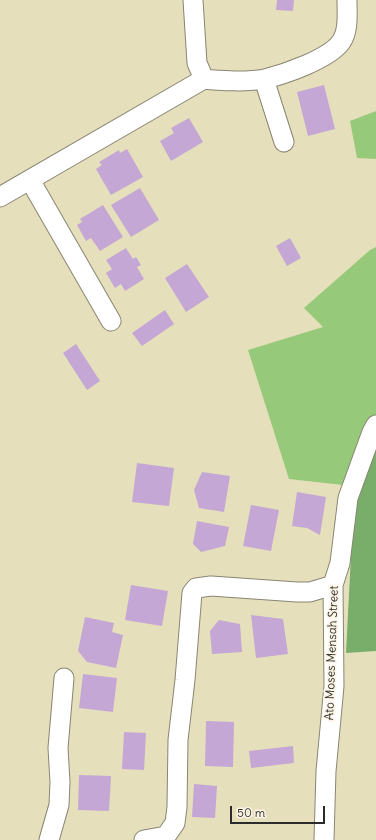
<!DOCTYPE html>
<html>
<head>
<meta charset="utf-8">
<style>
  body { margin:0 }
  #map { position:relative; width:376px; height:840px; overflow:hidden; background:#e6dfbb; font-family:Delius,sans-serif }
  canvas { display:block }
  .scale { position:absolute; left:230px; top:806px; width:95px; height:18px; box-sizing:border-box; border:2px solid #2b2b2b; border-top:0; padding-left:5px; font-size:12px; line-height:14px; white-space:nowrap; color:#2b2b2b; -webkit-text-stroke:3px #fcf5e5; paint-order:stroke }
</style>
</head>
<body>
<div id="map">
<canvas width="376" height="840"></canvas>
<div class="scale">50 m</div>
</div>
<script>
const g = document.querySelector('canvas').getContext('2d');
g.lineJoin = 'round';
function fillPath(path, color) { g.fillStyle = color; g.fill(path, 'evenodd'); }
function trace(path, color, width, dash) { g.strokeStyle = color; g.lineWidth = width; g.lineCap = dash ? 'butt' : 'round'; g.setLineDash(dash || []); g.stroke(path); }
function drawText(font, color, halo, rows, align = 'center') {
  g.font = font + ' Delius,sans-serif'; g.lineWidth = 3.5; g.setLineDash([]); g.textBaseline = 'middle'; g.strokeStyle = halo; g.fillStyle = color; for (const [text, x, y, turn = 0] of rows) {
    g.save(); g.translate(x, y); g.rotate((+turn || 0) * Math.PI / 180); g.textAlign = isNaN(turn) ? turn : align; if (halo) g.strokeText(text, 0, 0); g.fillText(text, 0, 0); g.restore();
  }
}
const green = new Path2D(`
  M376,111V159L357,158L350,121Z
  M376,247V418L343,485L289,479L248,350L323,327L304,308L370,250Z`);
const forest = new Path2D(`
  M376,446V651L346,653L354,496Z`);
const building = new Path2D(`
  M277,0H294L293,11L276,10Z
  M324,85L335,129L308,136L297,92Z
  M189,118L203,142L171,161L160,141L174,133L171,128Z
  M127,149L143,177L111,195L96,169L102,165L99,162L119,150L120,153Z
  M140,188L159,220L131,237L111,205Z
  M103,205L123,237L100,251L91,238L86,241L77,225L82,222L80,219Z
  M290,238L301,258L287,266L276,246Z
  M126,248L133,259L136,257L141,265L137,267L144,279L125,291L121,284L115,288L106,273L112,269L106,260Z
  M187,264L209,297L186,312L165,278Z
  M165,310L174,324L142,346L132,333Z
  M76,344L100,381L87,390L63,353Z
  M137,463L174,468L169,506L132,502Z
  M202,472L230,476L224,512L199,508L194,490Z
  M297,492L326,497L320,535L307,528L292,526Z
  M251,505L279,510L271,551L243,546Z
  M197,521L229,527L225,546L201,552L193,544Z
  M131,585L168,591L162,626L125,620Z
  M251,615L283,619L288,654L256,658Z
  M85,617L114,623L112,632L123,635L116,668L87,662L78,651Z
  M219,620L240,624L242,652L212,654L210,631Z
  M83,674L117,678L113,712L79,708Z
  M206,721L234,722L233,767L205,766Z
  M124,732L146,733L144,770L122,769Z
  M293,746L294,763L251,768L249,751Z
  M79,775L111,776L109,811L78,810Z
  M194,784L217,786L215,818L192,817Z`);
const minor = new Path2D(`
  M193,0L197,63L204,79
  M264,79L284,142
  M30,180L111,321
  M0,197L204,79C220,81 248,82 265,79C285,74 329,59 341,42C349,31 347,13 347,0
  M49,840L59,805L60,782L58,748L64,678
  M144,840L166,836L175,823L177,807L178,740L185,680L192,593L196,588L211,586L297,592H310L333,585
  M324,840L326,771L334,686L333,585L340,563L348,498L372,432L376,425`);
const streetNames = [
  ["Ato Moses Mensah Street",332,653,-88]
];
fillPath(green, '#96ca7a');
fillPath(forest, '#78ae6a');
fillPath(building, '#c4a7d5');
trace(minor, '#888573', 21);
trace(minor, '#fff', 19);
drawText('12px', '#2b2b2b', '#fcf5e5', streetNames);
</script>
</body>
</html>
